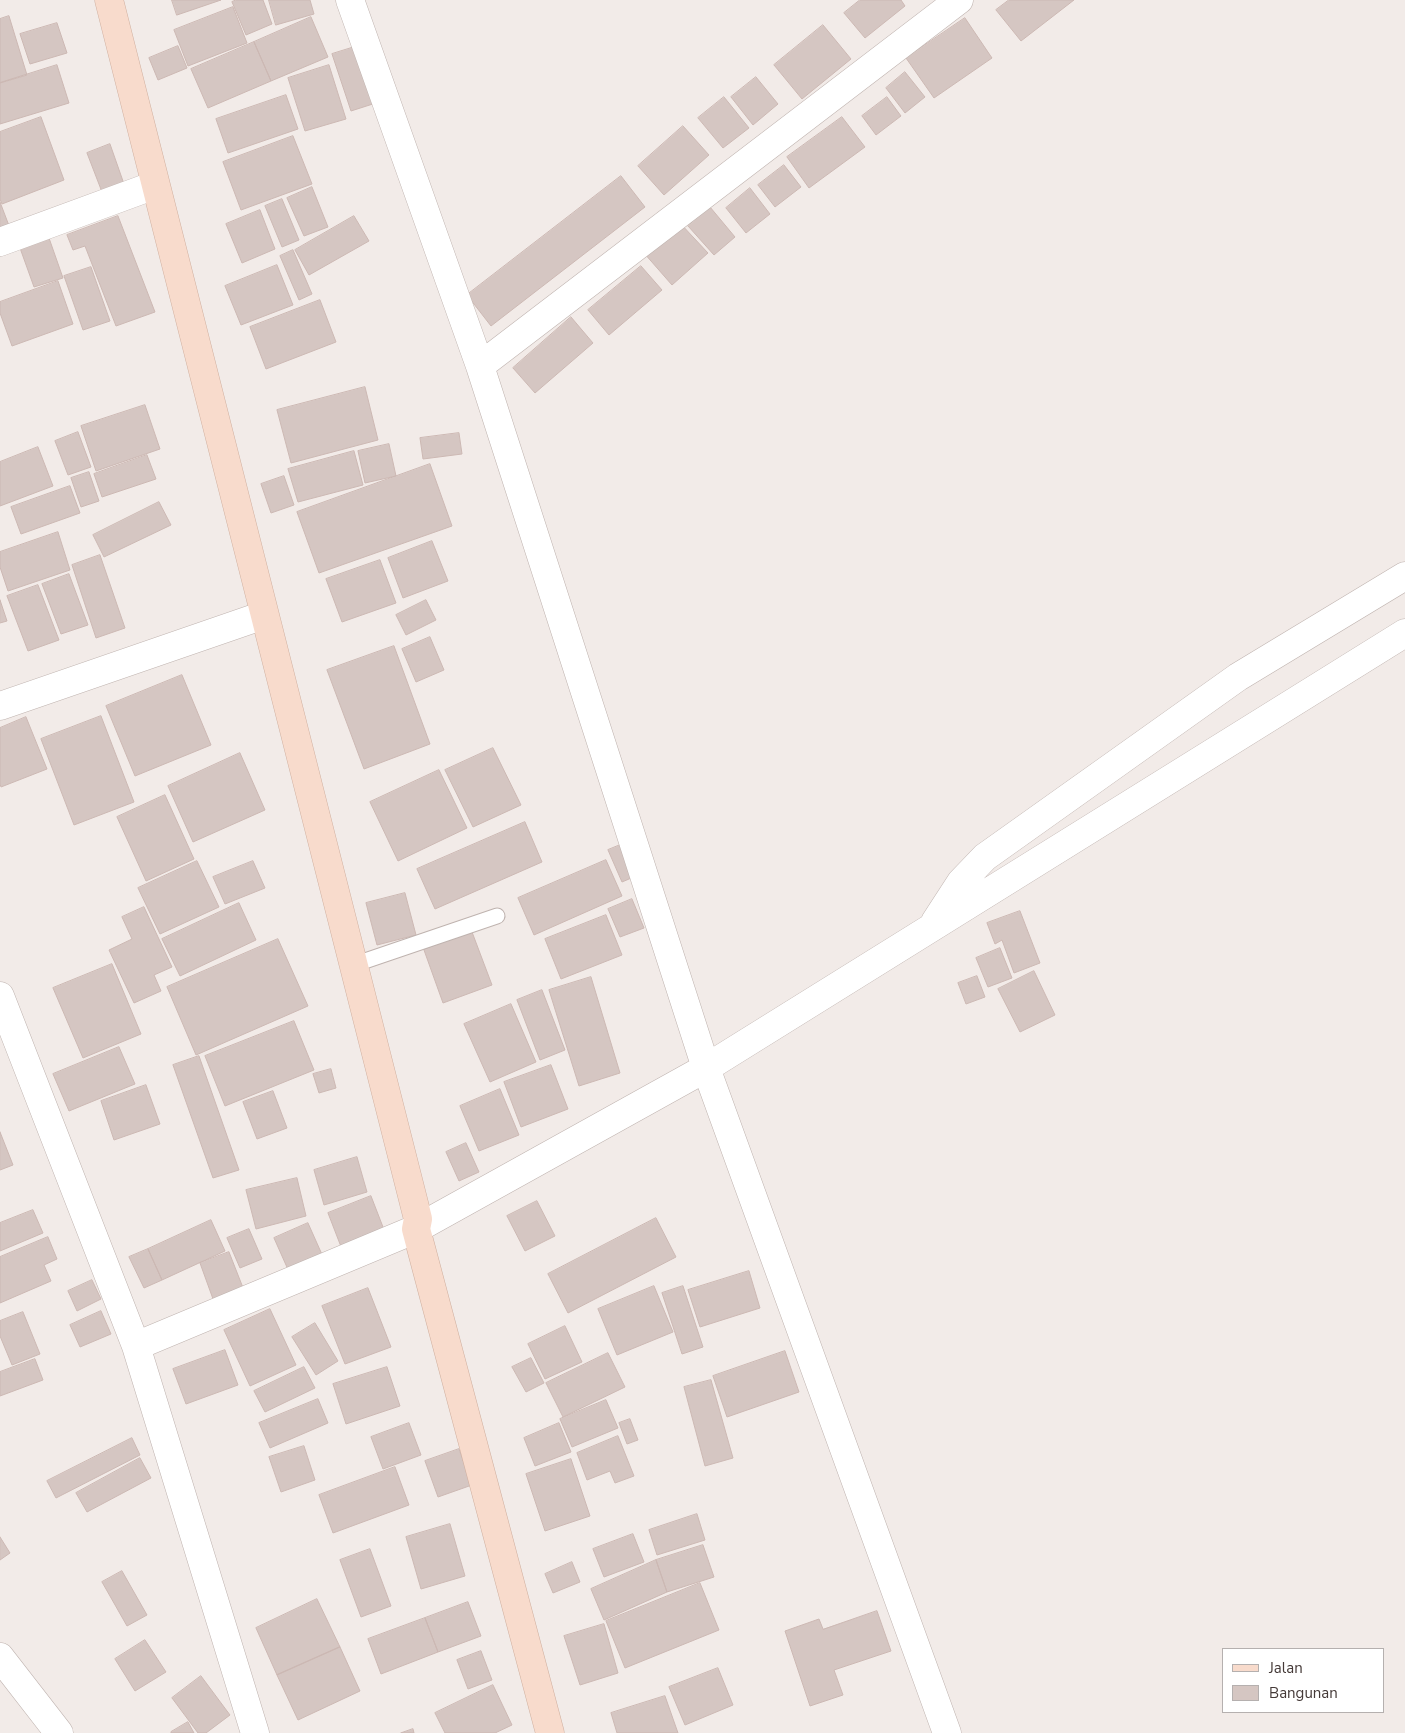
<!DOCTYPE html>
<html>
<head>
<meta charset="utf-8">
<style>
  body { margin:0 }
  #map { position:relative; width:1405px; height:1733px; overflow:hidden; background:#f2ebe8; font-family:"Nunito Sans",sans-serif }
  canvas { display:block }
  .legend { position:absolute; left:1222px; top:1648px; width:162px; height:65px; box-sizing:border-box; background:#fff; border:1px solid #b5b0af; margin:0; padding:6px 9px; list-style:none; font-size:15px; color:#453a38 }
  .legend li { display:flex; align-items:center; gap:10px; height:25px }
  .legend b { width:25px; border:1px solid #b5b0af }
</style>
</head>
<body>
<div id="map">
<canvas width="1405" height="1733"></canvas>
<ul class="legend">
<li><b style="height:6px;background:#f8dbcc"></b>Jalan</li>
<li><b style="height:14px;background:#d5c6c2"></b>Bangunan</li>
</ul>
</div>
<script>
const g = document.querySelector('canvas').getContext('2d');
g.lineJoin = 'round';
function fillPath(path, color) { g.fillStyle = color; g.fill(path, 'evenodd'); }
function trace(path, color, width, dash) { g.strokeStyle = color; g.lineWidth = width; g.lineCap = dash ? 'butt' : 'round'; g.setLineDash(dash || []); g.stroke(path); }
const building = new Path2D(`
  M172,0H221L177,15Z
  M236,0H263L272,24L246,35L232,2Z
  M269,0H310L314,14L276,25Z
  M860,0H901L905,6L865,38L844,13Z
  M1009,0H1074L1021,41L996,10Z
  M233,7L247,43L188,66L174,30Z
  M9,16L27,75L0,83V19Z
  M311,17L328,57L271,81L254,42Z
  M965,18L992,58L934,98L906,58Z
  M57,23L67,53L30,64L20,34Z
  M823,25L851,59L802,99L774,65Z
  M254,42L271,81L208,108L191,69Z
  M361,45L379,102L351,111L332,54Z
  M178,46L187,68L158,80L149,58Z
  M57,65L69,103L0,124V83Z
  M329,65L346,119L305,131L288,78Z
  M905,72L925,97L905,113L886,88Z
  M756,77L778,104L753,125L731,97Z
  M286,95L298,129L228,153L216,119Z
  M724,97L749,128L723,148L698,118Z
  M887,97L901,116L876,135L862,116Z
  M41,117L64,180L2,204L0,199V132Z
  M842,117L865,147L809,188L787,157Z
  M683,126L709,155L664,195L638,166Z
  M293,136L312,184L241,210L223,162Z
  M110,144L124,184L102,192L87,153Z
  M784,165L801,187L775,207L758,185Z
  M621,176L645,207L491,326L467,295Z
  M312,187L328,227L304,236L287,198Z
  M750,188L770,214L746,233L726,208Z
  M282,199L299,240L282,247L265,206Z
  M0,202L11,231L0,236Z
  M710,207L735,237L714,255L688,226Z
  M260,210L275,249L242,263L226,224Z
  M118,216L155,312L116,326L85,246L73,250L67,235Z
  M354,216L369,241L309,275L295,250Z
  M679,222L708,253L672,285L644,253Z
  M49,238L63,278L34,287L20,248Z
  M293,250L312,294L299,300L280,256Z
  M277,265L293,305L241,325L225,286Z
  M641,266L662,290L609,335L588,310Z
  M91,267L110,321L83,330L64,276Z
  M58,281L73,324L12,346L0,313V302Z
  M320,300L336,342L266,369L250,327Z
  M571,317L593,343L535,393L513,368Z
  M365,387L378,440L291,463L277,410Z
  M145,405L160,449L96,471L81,426Z
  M78,432L91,467L68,475L55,441Z
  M459,433L462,454L423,459L420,438Z
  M389,444L396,476L365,483L358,451Z
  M38,447L53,486L0,506V462Z
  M354,451L363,485L298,502L288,469Z
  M147,455L156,479L102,497L94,474Z
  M430,464L452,526L319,573L297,512Z
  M89,472L99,501L81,507L71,478Z
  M284,476L294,505L271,513L261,484Z
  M70,486L80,513L21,534L11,507Z
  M159,502L171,525L104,557L93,535Z
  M58,532L70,570L8,591L0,567V552Z
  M432,541L448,581L403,598L388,558Z
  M100,555L125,628L96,638L72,565Z
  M380,560L396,603L342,622L326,579Z
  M69,574L88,625L61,634L42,584Z
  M38,585L59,640L28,651L7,596Z
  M0,600L7,621L0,623Z
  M426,600L436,620L406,635L396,615Z
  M430,637L444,670L416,682L402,649Z
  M394,646L430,744L364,769L327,670Z
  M182,675L211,745L135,776L106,706Z
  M101,716L134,802L74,825L41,739Z
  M26,717L47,769L1,787L0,784V728Z
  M493,748L521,805L473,827L445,770Z
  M240,753L265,810L193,842L168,786Z
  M439,770L467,828L398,861L370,802Z
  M165,795L194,859L146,881L117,817Z
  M525,822L542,862L435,909L417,869Z
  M630,841L643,873L622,882L608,850Z
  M606,860L622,896L534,935L518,898Z
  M197,861L219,907L160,934L138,888Z
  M253,861L265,888L225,904L213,877Z
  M405,893L416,935L377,945L366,903Z
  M632,899L644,928L620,937L608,909Z
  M239,903L256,940L180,976L162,939Z
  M144,907L172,967L154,975L161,991L134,1003L109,950L132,939L122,917Z
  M1020,911L1040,963L1014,973L1002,940L995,944L987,923Z
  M606,915L622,955L561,979L545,939Z
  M472,932L492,985L443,1003L424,950Z
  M278,939L308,1006L196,1055L167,987Z
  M1000,948L1012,978L988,987L976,958Z
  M112,964L141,1034L83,1058L53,988Z
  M1034,971L1055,1015L1020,1032L998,989Z
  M977,976L985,997L966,1004L958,983Z
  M591,977L620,1073L579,1086L549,990Z
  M542,990L565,1050L540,1060L517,1000Z
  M511,1004L536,1062L490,1082L464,1024Z
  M294,1021L314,1070L225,1106L205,1056Z
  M119,1047L135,1084L69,1111L53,1074Z
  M199,1056L239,1170L213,1178L173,1065Z
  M551,1065L568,1109L521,1127L504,1082Z
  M331,1069L336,1088L319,1093L313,1074Z
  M146,1085L160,1124L114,1140L101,1101Z
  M500,1089L519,1135L479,1151L460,1106Z
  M273,1091L287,1128L257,1139L243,1102Z
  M0,1132L13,1165L0,1170Z
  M466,1143L479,1172L459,1181L446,1152Z
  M357,1157L367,1192L324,1205L314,1170Z
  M297,1178L306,1216L256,1229L246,1190Z
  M371,1196L388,1240L345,1257L328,1213Z
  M537,1201L555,1236L525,1251L507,1216Z
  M33,1210L43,1233L0,1251V1223Z
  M656,1218L676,1257L568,1313L548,1274Z
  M211,1220L225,1251L162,1280L148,1249Z
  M308,1223L324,1259L290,1274L274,1238Z
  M249,1229L262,1259L240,1268L227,1238Z
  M48,1237L57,1259L44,1265L51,1281L0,1303V1257Z
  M148,1249L162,1280L144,1288L129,1257Z
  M229,1252L247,1298L217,1310L200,1263Z
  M749,1271L760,1308L700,1327L688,1290Z
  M92,1280L101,1299L77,1311L68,1291Z
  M654,1286L673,1332L617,1355L598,1309Z
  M683,1286L703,1347L682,1354L662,1293Z
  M368,1288L391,1347L345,1364L322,1306Z
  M270,1309L296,1365L250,1386L224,1330Z
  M101,1311L111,1334L80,1347L70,1325Z
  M23,1312L40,1354L12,1365L0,1336V1321Z
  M315,1323L338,1361L316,1375L292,1337Z
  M565,1326L582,1362L545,1379L528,1344Z
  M225,1350L238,1385L186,1404L173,1369Z
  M785,1351L799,1392L727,1417L713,1376Z
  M608,1353L625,1387L563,1417L546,1383Z
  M531,1358L544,1383L526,1392L512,1367Z
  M35,1359L43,1380L0,1396V1372Z
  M304,1367L315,1388L265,1412L254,1391Z
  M387,1367L400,1406L346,1424L333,1384Z
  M711,1380L733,1458L705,1466L684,1387Z
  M318,1399L328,1423L270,1448L259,1423Z
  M606,1400L618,1428L572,1447L560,1419Z
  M630,1419L638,1440L627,1444L619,1423Z
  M409,1423L421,1455L383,1469L371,1437Z
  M559,1423L571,1452L535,1466L524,1438Z
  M618,1436L634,1476L615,1483L610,1471L587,1480L577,1453Z
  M132,1438L140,1455L56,1498L47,1481Z
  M304,1446L315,1480L281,1492L269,1457Z
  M459,1449L472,1485L438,1497L425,1461Z
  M140,1458L151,1478L87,1512L76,1493Z
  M571,1459L590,1516L545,1531L526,1474Z
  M395,1467L409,1505L333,1533L319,1495Z
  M697,1514L705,1540L657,1555L649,1530Z
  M450,1524L465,1576L421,1589L406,1537Z
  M633,1534L644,1562L604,1577L593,1549Z
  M0,1537L10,1553L0,1560Z
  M703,1545L714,1577L667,1592L656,1560Z
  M370,1549L391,1606L361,1617L340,1560Z
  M656,1560L667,1592L604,1620L591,1589Z
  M572,1562L580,1582L553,1593L545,1574Z
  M122,1571L147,1615L127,1626L102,1582Z
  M700,1583L719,1630L625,1668L606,1621Z
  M317,1599L340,1647L277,1675L256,1628Z
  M468,1602L481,1636L438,1652L425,1618Z
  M877,1611L891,1651L834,1670L843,1695L810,1706L785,1631L819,1619L823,1629Z
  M425,1618L438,1652L381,1674L368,1639Z
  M604,1624L618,1673L580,1685L564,1636Z
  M145,1640L166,1672L135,1691L115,1659Z
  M340,1647L360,1691L298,1720L277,1675Z
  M481,1651L492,1680L468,1689L457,1660Z
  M718,1668L733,1705L685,1725L669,1687Z
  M201,1676L230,1715L206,1733H198L172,1698Z
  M493,1685L512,1725L495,1733H445L435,1713Z
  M665,1696L678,1733H617L611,1713Z
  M188,1722L194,1733H171V1732Z
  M413,1729L414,1733H401Z`);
const lane = new Path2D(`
  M353,965L497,916`);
const street = new Path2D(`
  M350,0L480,366L706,1068L947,1733
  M0,242L155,185
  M480,366L959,0
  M0,706L264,615
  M935,922L961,882L985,857L1238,677L1405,576
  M0,996L136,1346L255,1733
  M136,1346L416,1229L706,1068L1405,633
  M0,1657L59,1733`);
const secondary = new Path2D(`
  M109,0L418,1219L416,1229L550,1733`);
fillPath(building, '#d5c6c2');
trace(building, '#ccb8b3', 1);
trace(lane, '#bfb3af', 17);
trace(street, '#bfb3af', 29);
trace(secondary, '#cfaf9f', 29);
trace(lane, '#fff', 15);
trace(street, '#fff', 28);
trace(secondary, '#f8dbcc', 28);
</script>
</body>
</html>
